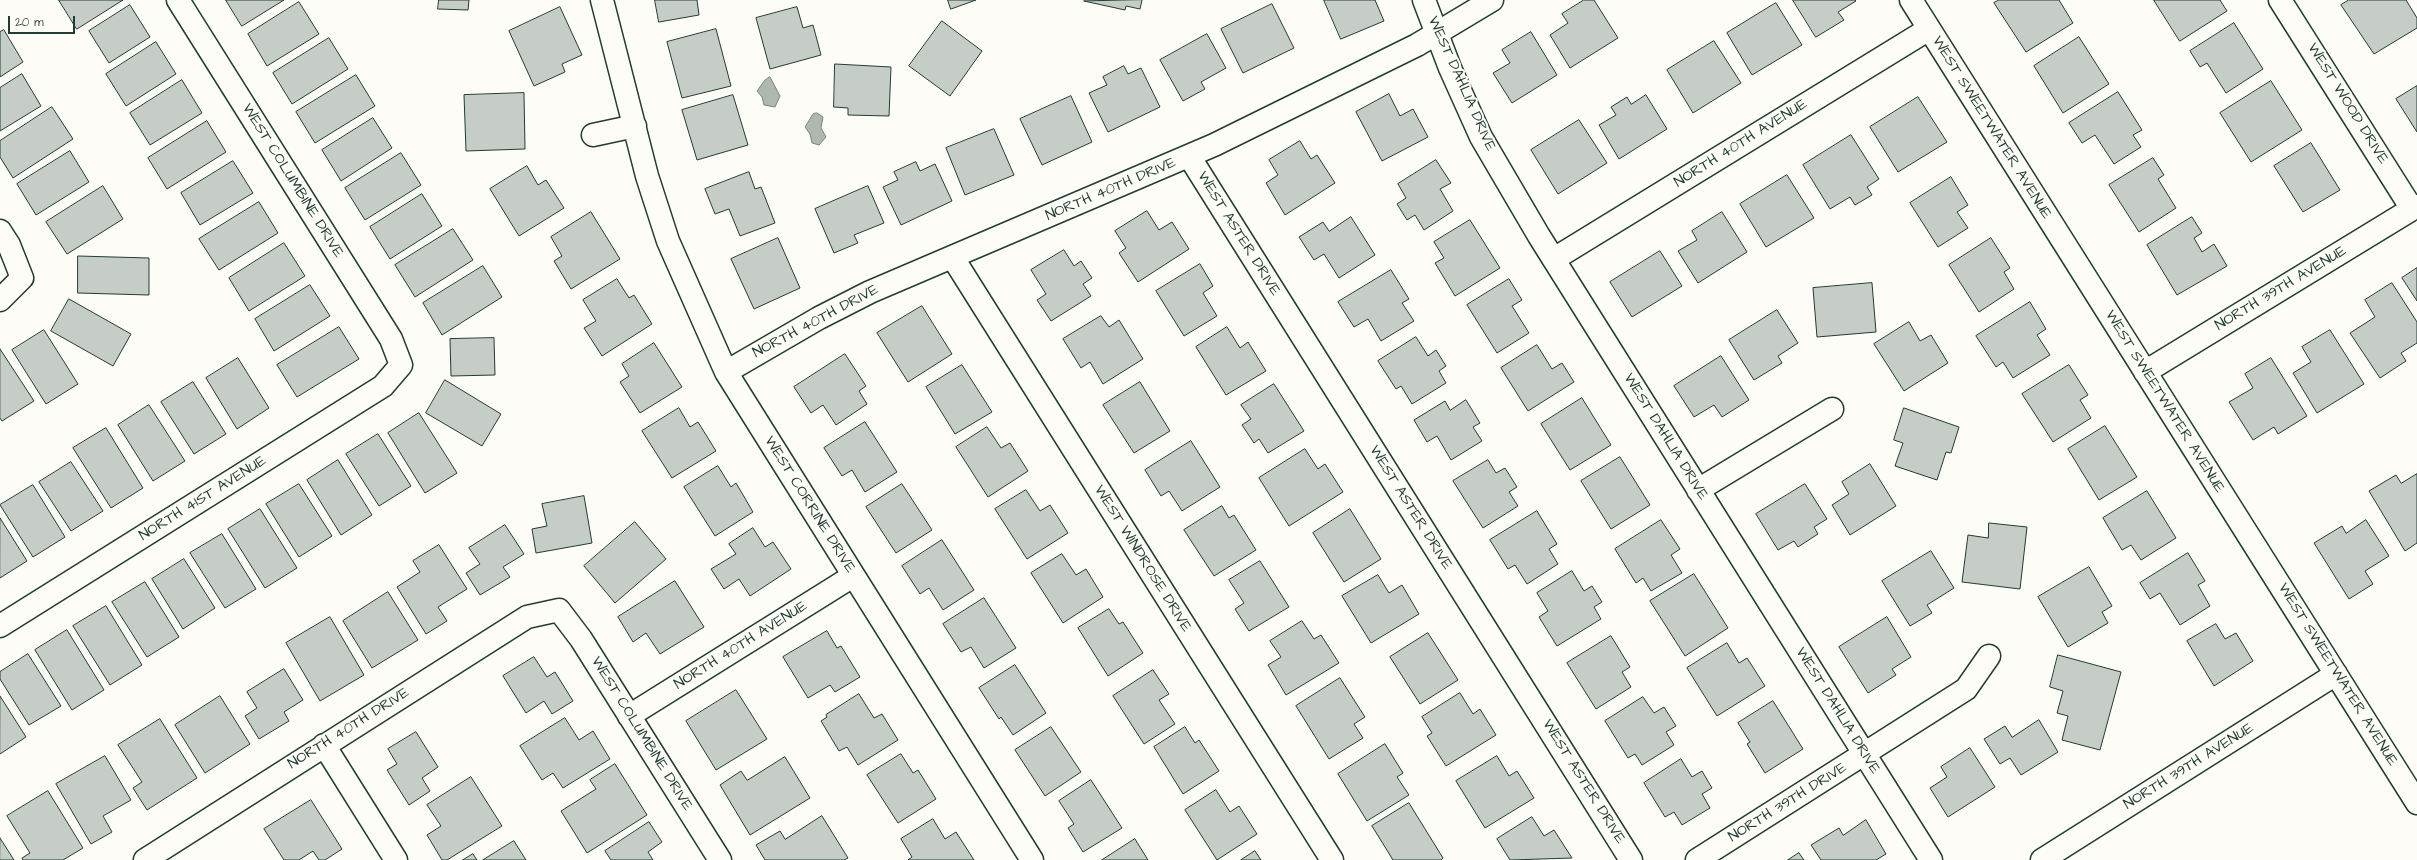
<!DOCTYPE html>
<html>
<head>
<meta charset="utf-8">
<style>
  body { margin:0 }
  #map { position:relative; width:2417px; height:860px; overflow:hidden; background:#fdfcf7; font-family:"Architects Daughter",sans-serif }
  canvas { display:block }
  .scale { position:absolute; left:8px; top:16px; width:67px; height:18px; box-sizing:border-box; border:2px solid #1f3d34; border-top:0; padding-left:5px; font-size:12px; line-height:14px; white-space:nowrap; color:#1f3d34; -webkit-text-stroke:3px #fdfcf7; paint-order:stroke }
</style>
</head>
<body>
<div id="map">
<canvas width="2417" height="860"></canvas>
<div class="scale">20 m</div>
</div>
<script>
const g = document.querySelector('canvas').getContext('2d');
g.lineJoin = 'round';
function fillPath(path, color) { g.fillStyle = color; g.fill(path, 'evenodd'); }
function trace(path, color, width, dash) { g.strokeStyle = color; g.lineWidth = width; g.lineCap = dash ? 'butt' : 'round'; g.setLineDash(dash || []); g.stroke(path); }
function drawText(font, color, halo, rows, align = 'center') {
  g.font = font + ' "Architects Daughter",sans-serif'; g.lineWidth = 4; g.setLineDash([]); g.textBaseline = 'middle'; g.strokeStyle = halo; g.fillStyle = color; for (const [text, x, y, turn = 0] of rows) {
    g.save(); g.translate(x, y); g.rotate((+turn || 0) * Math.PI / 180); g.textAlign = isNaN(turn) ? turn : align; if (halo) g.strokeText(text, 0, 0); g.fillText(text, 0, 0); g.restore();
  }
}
const water = new Path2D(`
  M770,77L780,96L775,107L764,105L762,97L757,91L765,80Z
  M817,113L823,117L821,128L826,137L819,145L812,143L810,134L805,127L813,114Z`);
const building = new Path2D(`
  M59,0H123L77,29Z
  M226,0H284L242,26Z
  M439,0H469L468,10L438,9Z
  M655,0H697L699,15L659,22Z
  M948,0H976L951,9Z
  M1142,0L1140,9L1126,6L1125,10L1084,1Z
  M1324,0H1375L1384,21L1341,39Z
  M1584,0H1594L1618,38L1570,68L1550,35L1568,23L1562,14Z
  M1793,0H1855L1856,1L1838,12L1844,20L1816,37Z
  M1999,0H2059L2073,23L2026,52L1994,3Z
  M2154,0H2220L2227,11L2180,41Z
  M2349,0H2406L2417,18V28L2374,54L2341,5Z
  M299,2L319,34L267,66L248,34Z
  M1776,3L1802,45L1752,75L1727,33Z
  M1272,4L1294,48L1243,73L1221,29Z
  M130,5L150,37L109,63L89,31Z
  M560,7L582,55L562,64L565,72L534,86L509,31Z
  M797,7L803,28L813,25L821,55L770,69L756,18Z
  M942,21L982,51L950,96L909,66Z
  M2234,23L2263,69L2226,93L2207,63L2200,67L2190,51Z
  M716,29L731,86L682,98L667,42Z
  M4,30L23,62L0,77V32Z
  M1531,32L1557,75L1512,103L1493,73L1510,63L1502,50Z
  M1207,34L1226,68L1201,82L1205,89L1183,101L1160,60Z
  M2079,37L2109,84L2063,113L2034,66Z
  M329,38L348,69L292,104L273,73Z
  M1714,41L1741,83L1693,113L1667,70Z
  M156,42L176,74L126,106L106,74Z
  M835,64L891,67L889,116L848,115V108L834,107Z
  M1124,66L1128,74L1141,68L1160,107L1108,132L1089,93L1107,85L1103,77Z
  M22,74L41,106L0,131V88Z
  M356,75L375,106L315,143L296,112Z
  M182,80L202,113L150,145L130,113Z
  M2271,81L2302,130L2251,162L2220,113Z
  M2417,86V132L2396,99Z
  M2118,92L2142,130L2133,135L2141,147L2114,164L2095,135L2082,143L2069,123Z
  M524,93L525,149L466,151L464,95Z
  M1389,94L1400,116L1413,109L1428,137L1382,161L1356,112Z
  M733,95L748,145L697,160L682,110Z
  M1646,95L1667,129L1619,159L1599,125L1616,115L1611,107L1627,97L1631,104Z
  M1071,96L1092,142L1042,165L1020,119Z
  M1918,97L1947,142L1898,172L1870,127Z
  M52,107L73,139L13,178L0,157V141Z
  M373,118L392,148L341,181L322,150Z
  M1579,120L1607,163L1558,194L1531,150Z
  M207,121L226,152L167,189L148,158Z
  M994,129L1014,175L965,195L946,148Z
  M1851,135L1879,179L1867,187L1872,195L1855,205L1850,197L1830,209L1803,165Z
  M1300,141L1311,159L1317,155L1335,183L1285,215L1266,183L1278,175L1269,160Z
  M2311,143L2340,190L2303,212L2274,166Z
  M70,151L89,182L36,215L17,184Z
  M401,153L421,185L365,220L345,188Z
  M2153,158L2164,175L2158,179L2176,208L2139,232L2109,185Z
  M1436,160L1451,183L1440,189L1453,211L1424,230L1415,215L1407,220L1397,204L1406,198L1398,184Z
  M233,161L253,193L200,225L181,193Z
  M916,162L920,171L935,164L952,201L901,225L883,187L898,180L894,172Z
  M527,166L538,185L546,180L564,208L519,236L490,189Z
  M749,172L755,189L761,187L775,223L740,236L729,209L715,214L705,189Z
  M1787,175L1814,218L1766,247L1740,204Z
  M1951,177L1968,205L1957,212L1968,228L1938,247L1910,203Z
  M103,186L123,219L67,254L46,222Z
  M868,186L884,223L854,235L858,243L834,253L815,209Z
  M422,194L442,226L390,259L370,227Z
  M259,202L278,233L219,270L199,239Z
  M1147,211L1159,230L1172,222L1189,249L1138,282L1119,253L1126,248L1115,231Z
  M591,212L620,259L571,289L554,261L562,256L551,237Z
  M1722,212L1747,252L1698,283L1678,251L1697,240L1692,231Z
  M1351,217L1375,255L1339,278L1324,254L1314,260L1299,237L1323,222L1329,231Z
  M2192,217L2202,233L2194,238L2202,252L2214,244L2227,266L2177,295L2147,245Z
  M1470,220L1500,268L1455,296L1435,263L1444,258L1434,242Z
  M453,229L473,260L415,297L395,265Z
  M778,238L800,288L754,309L731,259Z
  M1991,238L2010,268L2004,272L2014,289L1979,312L1949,265Z
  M284,243L305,276L249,311L229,278Z
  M1064,250L1074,266L1081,261L1092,278L1083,284L1091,296L1051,321L1037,300L1046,294L1031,270Z
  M1660,251L1682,286L1632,317L1610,282Z
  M78,256L149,258V295L78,293Z
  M1200,264L1213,286L1203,293L1217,316L1184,336L1156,291Z
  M483,266L502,297L442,335L423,303Z
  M2417,268V301L2402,278Z
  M1391,270L1409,299L1402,303L1414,321L1381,341L1368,319L1354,327L1338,302Z
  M617,279L629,298L634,295L652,324L602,356L584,328L596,321L583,300Z
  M1509,279L1522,300L1512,306L1529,333L1497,353L1467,305Z
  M1872,283L1876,332L1817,337L1813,288Z
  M2392,283L2417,322V343L2401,353L2406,361L2380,378L2350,333L2375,317L2365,300Z
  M310,285L330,316L274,351L255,319Z
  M69,299L131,334L113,366L51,331Z
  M2030,302L2046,329L2037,335L2050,355L2013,378L2003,362L1996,367L1976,336Z
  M922,306L952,354L908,382L877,333Z
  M1777,310L1798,343L1778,356L1782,363L1754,380L1729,340Z
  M1101,316L1109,327L1119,320L1143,359L1103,384L1090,362L1081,368L1063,339Z
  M1909,322L1920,341L1931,335L1948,363L1904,391L1874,344Z
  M339,327L359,359L297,397L277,365Z
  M1227,327L1240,348L1248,342L1266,371L1226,395L1196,347Z
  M44,330L78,384L46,404L12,350Z
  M2330,330L2364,384L2317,413L2293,373L2311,362L2302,347Z
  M1416,337L1428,356L1436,350L1446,366L1439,371L1446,383L1412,404L1401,386L1396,389L1378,361Z
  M494,338L495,375L451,376L450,339Z
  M654,343L682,387L640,413L620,382L629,376L622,364Z
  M1537,345L1552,369L1562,363L1574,382L1528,411L1501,368Z
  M0,349L34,401L2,421L0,418Z
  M845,354L866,386L859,391L867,404L836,425L823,405L811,413L794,387Z
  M1721,356L1749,400L1722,417L1714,405L1694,417L1674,386Z
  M238,358L269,408L237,429L206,378Z
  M2271,358L2307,416L2278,434L2274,427L2253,440L2229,402L2253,388L2245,374Z
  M962,365L992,412L955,434L926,387Z
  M2069,365L2088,395L2080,400L2091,418L2053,442L2022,394Z
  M445,380L501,414L482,446L426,413Z
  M193,382L226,434L194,454L161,402Z
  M1140,382L1170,431L1134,453L1103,405Z
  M1274,384L1304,431L1268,453L1259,439L1254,443L1242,425L1251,419L1241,405Z
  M1582,398L1611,445L1570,470L1541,424Z
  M1466,400L1480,423L1473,427L1482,441L1451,460L1437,436L1427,442L1414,420L1445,401L1450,410Z
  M149,405L185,461L153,481L118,425Z
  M679,408L690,427L698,422L716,451L672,478L642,431Z
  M1904,408L1959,427L1951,453L1946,452L1937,480L1895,466L1903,443L1894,440Z
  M419,413L457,473L425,493L388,433Z
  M865,422L897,472L865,492L852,470L842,476L824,448Z
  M2105,426L2137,477L2099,500L2068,449Z
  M987,427L1001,448L1010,443L1028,471L988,497L956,447Z
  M106,428L143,488L111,508L73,448Z
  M378,434L411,486L379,506L346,454Z
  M1191,441L1220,487L1182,511L1169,491L1161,496L1145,470Z
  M1305,449L1318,469L1325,464L1343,492L1289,526L1259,478Z
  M1620,457L1650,505L1611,529L1581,481Z
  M338,460L372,515L341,535L307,480Z
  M1488,460L1496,473L1505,468L1517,487L1509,492L1518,506L1483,528L1453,481Z
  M71,462L103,511L71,531L39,482Z
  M1870,464L1896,506L1850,535L1832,505L1849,494L1842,482Z
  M718,466L731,487L736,483L753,512L715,536L684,487Z
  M2417,474V543L2405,551L2369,491L2396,475L2401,483Z
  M299,484L332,536L299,557L266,504Z
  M902,484L932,530L896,553L866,507Z
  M1805,484L1827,519L1814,527L1818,534L1798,547L1794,541L1778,550L1756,514Z
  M33,485L65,537L33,557L0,505Z
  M1026,490L1040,511L1050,505L1068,533L1027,559L995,509Z
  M2147,491L2176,538L2141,560L2131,545L2122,550L2103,518Z
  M584,496L592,543L536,553L532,529L547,526L542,504Z
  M1222,506L1229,518L1234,515L1256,550L1214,576L1184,530Z
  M260,509L297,568L265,588L228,529Z
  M1350,509L1381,559L1344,582L1313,533Z
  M1537,511L1557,544L1549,549L1558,564L1527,584L1515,565L1508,569L1490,540Z
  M0,518L27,561L0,578Z
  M1661,520L1680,549L1671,555L1682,573L1651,591L1643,578L1636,583L1615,549Z
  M2366,520L2389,556L2365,571L2373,584L2349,599L2314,543L2342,526L2346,533Z
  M635,522L666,559L615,603L584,566Z
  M1989,523L2027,527L2020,589L1962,582L1968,535L1988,538Z
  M505,525L524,554L503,567L510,577L480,595L466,573L480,564L469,548Z
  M753,528L765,547L773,542L791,569L750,596L739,579L724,589L711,569L736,554L729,544Z
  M222,534L256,589L225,608L190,553Z
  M942,540L974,590L943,610L929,588L920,594L902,566Z
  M439,545L467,589L438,607L447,621L426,634L397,587L420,572L413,561Z
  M1931,551L1954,588L1927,605L1932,613L1910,626L1882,581Z
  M2188,553L2205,581L2198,585L2210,606L2180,625L2160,593L2150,599L2140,583Z
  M1062,554L1076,575L1086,569L1103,597L1063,623L1031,573Z
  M184,559L215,608L183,629L152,579Z
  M1260,561L1289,607L1249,631L1235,609L1244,603L1229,580Z
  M2089,567L2112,606L2102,612L2108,623L2068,647L2038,597Z
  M1572,571L1584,591L1592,586L1602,602L1594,607L1601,619L1557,646L1539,617L1548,611L1537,593Z
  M1694,574L1728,628L1685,656L1650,601Z
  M1378,575L1389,593L1402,585L1419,614L1371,643L1342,596Z
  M675,581L704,627L660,654L646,633L633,642L618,617Z
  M145,582L179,637L147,657L112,602Z
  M388,592L418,640L372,668L343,621Z
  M984,598L1016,648L984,668L971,647L961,652L943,624Z
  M106,606L142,665L110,685L73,626Z
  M1109,609L1119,624L1123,622L1143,653L1108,676L1078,628Z
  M330,617L364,675L320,701L286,643Z
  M1887,617L1911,657L1892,669L1896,675L1868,693L1839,647Z
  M1302,621L1314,639L1321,635L1339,663L1286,695L1268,665L1281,657L1270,641Z
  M2216,624L2225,639L2236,633L2253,661L2214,686L2187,641Z
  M67,630L104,690L72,710L35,650Z
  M827,631L837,648L841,646L860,677L835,692L830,685L808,698L783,657Z
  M1428,633L1458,680L1420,704L1390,657Z
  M1611,636L1630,667L1622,672L1631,687L1596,709L1567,663Z
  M1727,643L1739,663L1747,658L1765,686L1717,716L1687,668Z
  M28,654L61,706L29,725L0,679V672Z
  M2058,655L2121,672L2100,750L2062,740L2068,716L2057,713L2063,691L2050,687Z
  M534,657L547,677L555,672L573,701L552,714L544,701L526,713L503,676Z
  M1015,665L1046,713L1013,735L1001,717L999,719L979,688Z
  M284,669L303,700L284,712L289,721L259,739L245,716L257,708L247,692Z
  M1153,670L1169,694L1159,700L1175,724L1144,744L1113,696Z
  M1340,678L1365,717L1354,724L1363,738L1329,759L1296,706Z
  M736,690L767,739L716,770L686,721Z
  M1460,693L1473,714L1480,709L1496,735L1446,766L1427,736L1432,733L1422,717Z
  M859,694L874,718L882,714L898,740L858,765L847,747L839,751L821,721L827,717L826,715Z
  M0,696L26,737L0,754Z
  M220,696L250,744L205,773L175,725Z
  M1643,697L1654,713L1664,707L1676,726L1666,732L1674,745L1642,765L1635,754L1628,758L1605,721Z
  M1773,701L1803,749L1765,773L1747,744L1750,742L1738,723Z
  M565,718L579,740L593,731L610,759L563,788L553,773L542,780L520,746Z
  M160,719L197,778L147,810L133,788L142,782L118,745Z
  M2039,720L2058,752L2021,775L2010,758L2000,764L1984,739L2005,726L2012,737Z
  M1051,727L1081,772L1045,796L1015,750Z
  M1185,727L1195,743L1199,740L1219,771L1183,794L1154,747Z
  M416,732L438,767L422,778L430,791L409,805L387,770L397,764L388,749Z
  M1385,744L1403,773L1397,777L1409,795L1367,821L1338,774Z
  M1970,748L1995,787L1948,817L1930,788L1947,777L1941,767Z
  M901,754L913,773L918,770L936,799L898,823L867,775Z
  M105,756L131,800L103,816L112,832L91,844L56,784Z
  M1497,756L1509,776L1517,771L1534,798L1485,828L1456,781Z
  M785,757L810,798L750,835L720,785L741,771L747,780Z
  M1681,759L1692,777L1702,771L1712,788L1702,794L1710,808L1682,825L1674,812L1665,817L1644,783Z
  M615,764L647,815L587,853L561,811L596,789L590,780Z
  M471,777L502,826L447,860H442L427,835L441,826L427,805Z
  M1091,780L1122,828L1083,852L1068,828L1074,824L1059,801Z
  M1216,790L1230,812L1239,806L1257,834L1217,860L1185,810Z
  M48,791L83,848L63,860H23L22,858L30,853L7,816Z
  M311,800L342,849L325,860H319L313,851L299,860H284L264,829Z
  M1409,803L1443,858L1441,860H1393L1372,826Z
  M822,816L848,858L844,860H765L756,845L780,831L785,839Z
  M1532,817L1544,836L1554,830L1572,858L1510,860L1497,839Z
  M933,819L945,839L956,832L974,860H908L912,857L901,839Z
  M1866,820L1886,854L1876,860H1821L1811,845L1839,828L1843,835Z
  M649,822L662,842L648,852L653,860H611L605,851Z
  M0,838L14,860H0Z
  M1135,839L1148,860H1102Z
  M514,841L526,860H483Z
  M1255,851L1261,860H1241Z
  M1799,853L1804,860H1788Z
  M473,854L477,860H463Z`);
const minor = new Path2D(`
  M602,0L647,176L668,241L726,372L1032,860
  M1424,0L1450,68L1481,137L1539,236L1931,860
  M1911,0L2417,803
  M2280,0L2412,209
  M593,135L635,126
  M1189,156L1631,860
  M0,231L9,245L22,278L0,300
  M953,258L1332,860
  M1554,259L1929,29
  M726,372L819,318L870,292L1214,145L1417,45L1492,0
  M2145,372L2417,206
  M1698,490L1832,409
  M0,626L383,386L401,365L391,339L178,0
  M629,716L853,576
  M324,745L396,860
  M145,860L527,617L559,610L581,639L720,860
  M1697,860L1966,689L1989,656
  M2042,860L2336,674`);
const streetNames = [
  ["WEST DAHLIA DRIVE",1461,84,66],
  ["WEST WOOD DRIVE",2347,104,58],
  ["WEST SWEETWATER AVENUE",1991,128,58],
  ["NORTH 40TH AVENUE",1741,144,-32],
  ["WEST COLUMBINE DRIVE",292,181,58],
  ["NORTH 40TH DRIVE",1111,190,-23],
  ["WEST ASTER DRIVE",1238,234,58],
  ["NORTH 39TH AVENUE",2281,289,-31],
  ["NORTH 40TH DRIVE",816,322,-28],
  ["WEST SWEETWATER AVENUE",2164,402,58],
  ["WEST DAHLIA DRIVE",1665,437,58],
  ["NORTH 41ST AVENUE",203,499,-32],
  ["WEST CORRINE DRIVE",809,505,58],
  ["WEST ASTER DRIVE",1410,508,58],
  ["WEST WINDROSE DRIVE",1142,559,58],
  ["NORTH 40TH AVENUE",741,646,-32],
  ["WEST SWEETWATER AVENUE",2337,675,58],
  ["WEST DAHLIA DRIVE",1837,711,58],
  ["NORTH 40TH DRIVE",349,729,-32],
  ["WEST COLUMBINE DRIVE",641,734,58],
  ["NORTH 39TH AVENUE",2189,767,-32],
  ["WEST ASTER DRIVE",1583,782,58],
  ["NORTH 39TH DRIVE",1788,803,-32]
];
fillPath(water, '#aeb8b1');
trace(water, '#75877f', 1);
fillPath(building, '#c6cdc7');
trace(building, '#1f3d34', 1);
trace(minor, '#1f3d34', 25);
trace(minor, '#fdfcf7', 22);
drawText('15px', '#1f3d34', '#fdfcf7', streetNames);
</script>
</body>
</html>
